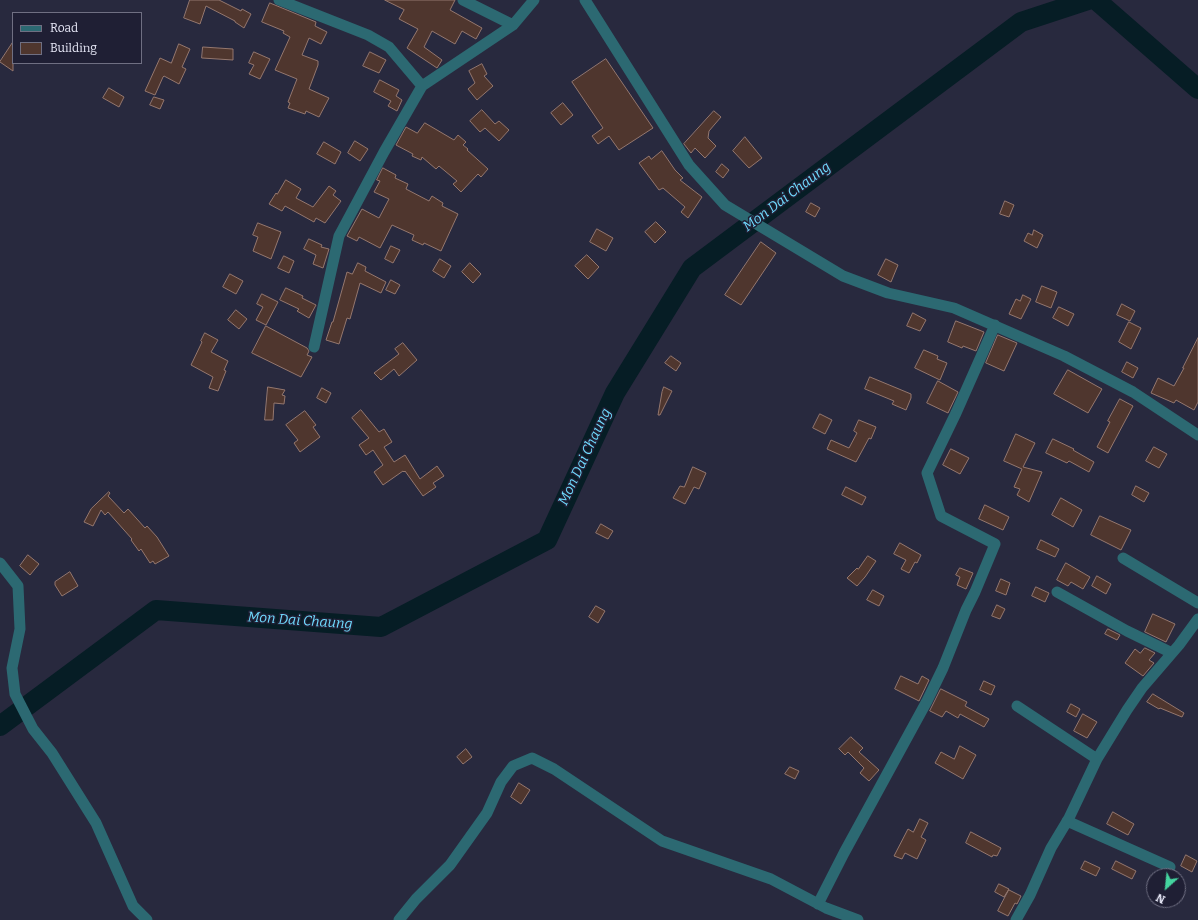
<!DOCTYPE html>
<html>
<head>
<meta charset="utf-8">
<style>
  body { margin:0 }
  #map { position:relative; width:1198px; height:920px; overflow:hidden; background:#28293e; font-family:Bitter,serif }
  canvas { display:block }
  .legend { position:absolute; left:12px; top:12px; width:130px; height:52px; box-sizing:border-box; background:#1f1f34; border:1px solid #6f6f82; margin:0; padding:5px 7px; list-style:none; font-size:12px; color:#e7e8f7 }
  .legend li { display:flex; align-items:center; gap:8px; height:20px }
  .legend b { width:20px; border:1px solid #6f6f82 }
  .north { position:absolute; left:1146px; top:868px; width:40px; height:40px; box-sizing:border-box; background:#1f1f34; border:1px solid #6f6f82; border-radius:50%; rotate:207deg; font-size:11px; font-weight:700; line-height:16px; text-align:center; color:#e7e8f7 }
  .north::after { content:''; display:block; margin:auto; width:14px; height:18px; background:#44d49f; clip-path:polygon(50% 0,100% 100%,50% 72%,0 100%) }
</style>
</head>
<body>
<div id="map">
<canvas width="1198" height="920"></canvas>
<ul class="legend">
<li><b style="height:5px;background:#2c6972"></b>Road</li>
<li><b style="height:11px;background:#4f362e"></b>Building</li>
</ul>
<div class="north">N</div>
</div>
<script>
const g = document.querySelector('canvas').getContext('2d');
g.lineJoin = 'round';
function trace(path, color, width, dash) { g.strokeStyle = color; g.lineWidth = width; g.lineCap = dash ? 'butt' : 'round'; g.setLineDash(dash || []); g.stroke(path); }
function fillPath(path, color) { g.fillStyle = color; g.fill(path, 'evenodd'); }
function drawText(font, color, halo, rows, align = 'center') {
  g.font = font + ' Bitter,serif'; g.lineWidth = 3; g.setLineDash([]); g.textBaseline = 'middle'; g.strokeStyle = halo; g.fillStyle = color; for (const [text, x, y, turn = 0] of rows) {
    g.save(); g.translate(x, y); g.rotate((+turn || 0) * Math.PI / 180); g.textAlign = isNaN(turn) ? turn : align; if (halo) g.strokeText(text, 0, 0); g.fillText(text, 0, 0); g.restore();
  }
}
const river = new Path2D(`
  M1096,0L1198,89
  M0,726L156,610L381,627L547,540L615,393L692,268L1021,22L1088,0`);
const building = new Path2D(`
  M190,0H219L241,11L242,9L251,14L244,28L235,22V21L206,6L200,24L184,18Z
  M385,0H455L450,10L482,28L476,39L462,31L455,44L432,31L424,47L442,60L437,68L407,48L418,29L399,19L404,10Z
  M270,3L316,22L315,26L327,32L321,44L309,38L302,55L318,61V65L309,89L329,98L319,117L306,111L305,114L288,108L290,103L288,102L297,79L275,70L290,37L283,33L284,31L262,22Z
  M13,42V71L0,62Z
  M179,44L190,49L182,67L186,69L179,84L164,76L163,77L155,95L145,91L160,58L171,63Z
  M203,47L233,49V60L202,58Z
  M254,52L270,59L260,79L249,74L254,65L249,63Z
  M370,52L386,60L379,73L363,66Z
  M606,59L653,128L619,150L609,136L598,144L592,136L603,128L572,82Z
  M482,64L487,74L484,76L493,86L477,100L468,89L475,83L469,71Z
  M380,80L399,90L396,96L402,100L397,111L388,106L391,101L374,92Z
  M109,88L124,97L119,107L103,98Z
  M154,97L164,100L160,109L150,105Z
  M563,103L573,115L561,125L551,113Z
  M482,110L495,124L499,121L509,130L499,141L485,128L480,132L470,121Z
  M714,111L721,117L709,131L708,138L716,146L705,158L695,148L691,153L684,144Z
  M425,123L454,140L458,135L466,142L463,145L468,149L467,150L488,169L481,177L478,174L461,192L453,184L457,181L439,166L436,169L422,157L421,160L412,156L413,154L396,145L406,127L417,133Z
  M745,137L762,158L749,168L733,151Z
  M355,141L368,149L360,161L348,153Z
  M324,142L341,152L335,164L317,154Z
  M662,151L675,170L683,178L680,180L702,197L688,218L681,212L685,207L663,188L659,190L639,163L649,156L651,159Z
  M722,164L729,170L723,178L716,172Z
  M383,168L396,175L395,178L408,184L406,189L429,201L432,196L443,203L442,206L458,214L441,251L424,243L423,245L412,240L414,235L392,225L380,248L359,237L357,241L347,236L362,209L379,218L389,199L374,192L380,181L377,180Z
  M286,180L301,189L296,198L313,207L329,186L336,191L333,195L341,201L325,223L316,218L314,222L285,206L282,211L269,204L276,193L277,194Z
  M1005,201L1014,205L1009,217L1000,214Z
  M811,203L820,208L815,217L806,212Z
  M656,222L666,232L655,243L645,232Z
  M258,223L281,232L271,259L253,251L258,237L253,235Z
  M597,229L613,238L606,251L590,242Z
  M1034,230L1043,235L1037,248L1024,241L1028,233L1032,235Z
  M309,239L322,245L321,247L329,249L323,268L313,264L316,255L304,249Z
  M761,242L776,253L741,305L725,295Z
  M391,246L400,250L393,263L385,259Z
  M587,255L599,267L588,279L575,266Z
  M284,256L294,261L289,273L278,268Z
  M440,259L451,266L444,278L433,271Z
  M886,259L898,265L891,282L878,275Z
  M358,263L366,267L365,271L386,282L381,293L360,283L350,319L347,318L339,344L326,340L332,322H333L347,272L352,274Z
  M470,263L481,274L473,283L462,272Z
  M230,274L243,281L236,294L223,287Z
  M391,280L400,285L395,294L386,290Z
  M1042,286L1057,292L1051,308L1036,302Z
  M286,288L303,296L302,298L316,305L309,318L297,311L299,309L280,300Z
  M262,294L278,302L266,325L256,320L263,307L257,304Z
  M1023,295L1031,299L1021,319L1009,314L1016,299L1020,301Z
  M1122,304L1135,311L1130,321L1117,315Z
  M1059,307L1074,314L1068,326L1053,318Z
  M236,310L247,319L239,329L228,320Z
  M913,313L926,320L920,331L907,326Z
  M956,321L984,332L976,351L963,346L962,348L948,342Z
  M1129,322L1141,328L1131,349L1119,342Z
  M266,326L307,348L309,351L307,355L312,357L301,377L252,353Z
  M205,333L218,340L211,352L228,361L224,370L226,371L218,391L209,388L213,377L191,365L202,342L201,341Z
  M998,335L1017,343L1004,371L986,363Z
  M1198,338V402L1194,410L1176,400L1174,403L1151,393L1158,378L1174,386L1184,368H1183Z
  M403,343L417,360L399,376L394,369L381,380L374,373L399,354L395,349Z
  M924,350L938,356L937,359L947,363L940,380L915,368Z
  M671,356L681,363L676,371L665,363Z
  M1127,362L1138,368L1133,378L1122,372Z
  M1068,370L1102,389L1088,413L1054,394Z
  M870,377L911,394V398L906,410L892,404L894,401L865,389Z
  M938,381L958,392L948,413L927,403Z
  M268,387L285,390L282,395L285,396L284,404L274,403L273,420H265Z
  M664,387L672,391L660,415H658L662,392Z
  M322,388L331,393L326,403L317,398Z
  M1120,399L1133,406L1108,453L1097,447L1110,422L1108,421Z
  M361,410L379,432L384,429L392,442L384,447L394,462L405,455L420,479L437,466L444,476L433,483L436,487L423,496L405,471L404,472L403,471L383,485L374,472L383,465L373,450L366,455L359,445L369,438L352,418Z
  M305,411L316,425L313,427L320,437L300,452L294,443L298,440L286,425Z
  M820,414L832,420L825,434L813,428Z
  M859,420L876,427L871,439L869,438L856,462L827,449L831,440L849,448L857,433L854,431Z
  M1016,434L1035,443L1023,467L1042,472L1029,502L1017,495L1020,489L1014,487L1022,469L1004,461Z
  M1053,439L1074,449L1073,450L1094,462L1089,472L1069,461L1067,463L1046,453Z
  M1154,447L1167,454L1159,468L1146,461Z
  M951,449L969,458L960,474L943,465Z
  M693,467L706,473L699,489L694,487L685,504L673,498L680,486L684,487Z
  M1136,486L1149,493L1144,502L1132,495Z
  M846,487L866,497L862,505L842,495Z
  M109,492L110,493L108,496L124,513L128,509L145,528L147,526L157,537L169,556L155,564L153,561L150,563L141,549L139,551L131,540L132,539L108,512L105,515L101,510L93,526L84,522L91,509Z
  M1061,498L1082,510L1073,527L1052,515Z
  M985,505L1009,517L1003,530L979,519Z
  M1100,516L1131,530L1121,550L1091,535Z
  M601,524L613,531L608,539L596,533Z
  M1041,540L1059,549L1055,557L1037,549Z
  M900,543L921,555L917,563L915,562L909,573L901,569L906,560L894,554Z
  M28,555L39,564L30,575L20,566Z
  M868,556L876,561L865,577L857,586L847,578L857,568L858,569Z
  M1066,563L1090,577L1083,589L1071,582L1068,586L1057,580Z
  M960,568L973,573L966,589L957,585L960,577L956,575Z
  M70,572L78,586L62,596L55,585V582Z
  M1097,576L1111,584L1106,594L1092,586Z
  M1001,579L1010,583L1006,595L996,591Z
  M1036,587L1049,593L1045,602L1032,596Z
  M873,590L884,596L879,606L867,600Z
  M997,605L1005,609L1000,619L992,616Z
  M596,606L605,611L598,623L589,617Z
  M1153,614L1175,624L1166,642L1145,632Z
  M1108,629L1120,635L1117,640L1105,634Z
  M1145,648L1155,653L1149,660L1154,663L1143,676L1125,663L1135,649L1140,653Z
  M901,676L918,684L922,676L929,680L919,701L895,689Z
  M984,681L995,686L991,695L980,690Z
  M941,689L967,702L965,706L989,719L984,727L960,714L958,718L946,711L942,717L930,711Z
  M1153,694L1184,713L1182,717L1160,708L1159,709L1147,702Z
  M1071,704L1080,709L1076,717L1067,712Z
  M1083,714L1097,722L1087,738L1074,731Z
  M851,737L863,748L859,752L879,770L869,781L860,773L864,768L848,752L845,755L839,749Z
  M960,746L976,755L963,779L935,763L941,752L954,759Z
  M466,749L472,757L463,764L457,757Z
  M790,767L799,771L795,779L785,774Z
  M519,783L530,790L521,804L511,797Z
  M1113,812L1134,824L1128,835L1107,824Z
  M920,819L928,823L921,837L926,840L917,859L905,853L902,859L894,856L908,829L913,832Z
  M971,832L1001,848L997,856L993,855L992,857L966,843Z
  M1186,855L1197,861L1192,872L1181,866Z
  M1085,861L1100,868L1096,876L1081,869Z
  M1116,861L1136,871L1132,879L1112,869Z
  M999,884L1009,889L1004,897L995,892Z
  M1009,890L1021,896L1017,904L1015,903L1008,916L998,911Z`);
const minor = new Path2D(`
  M279,0L368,35L389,47L422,86L384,152L339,236L314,347
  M463,0L513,25
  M585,0L689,165L725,205L843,276L888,293L954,308L1064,356L1133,392L1198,435
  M422,86L513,25L534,0
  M1123,558L1198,603
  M0,563L18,586L20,629L12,668L15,694L33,729L52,753L96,823L133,906L147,920
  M1057,592L1127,631L1172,653
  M1017,706L1097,759
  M1067,821L1170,867
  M818,904L844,853L927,701L943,668L966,610L975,592L995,544L941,516L927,473L956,413L995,325
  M399,920L416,899L450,865L487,813L501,782L513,766L532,758L554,769L662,841L771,879L826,908L858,920
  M1016,920L1030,895L1051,848L1069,818L1097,759L1127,710L1142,688L1179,645L1198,619`);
const waterNames = [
  ["Mon Dai Chaung",787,197,-37],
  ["Mon Dai Chaung",585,457,-65],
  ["Mon Dai Chaung",300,621,4]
];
trace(river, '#061d25', 20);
fillPath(building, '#4f362e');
trace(building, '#94776e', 1);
trace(minor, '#2c6972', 11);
drawText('italic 14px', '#6fdcff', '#1f1f34', waterNames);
</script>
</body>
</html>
